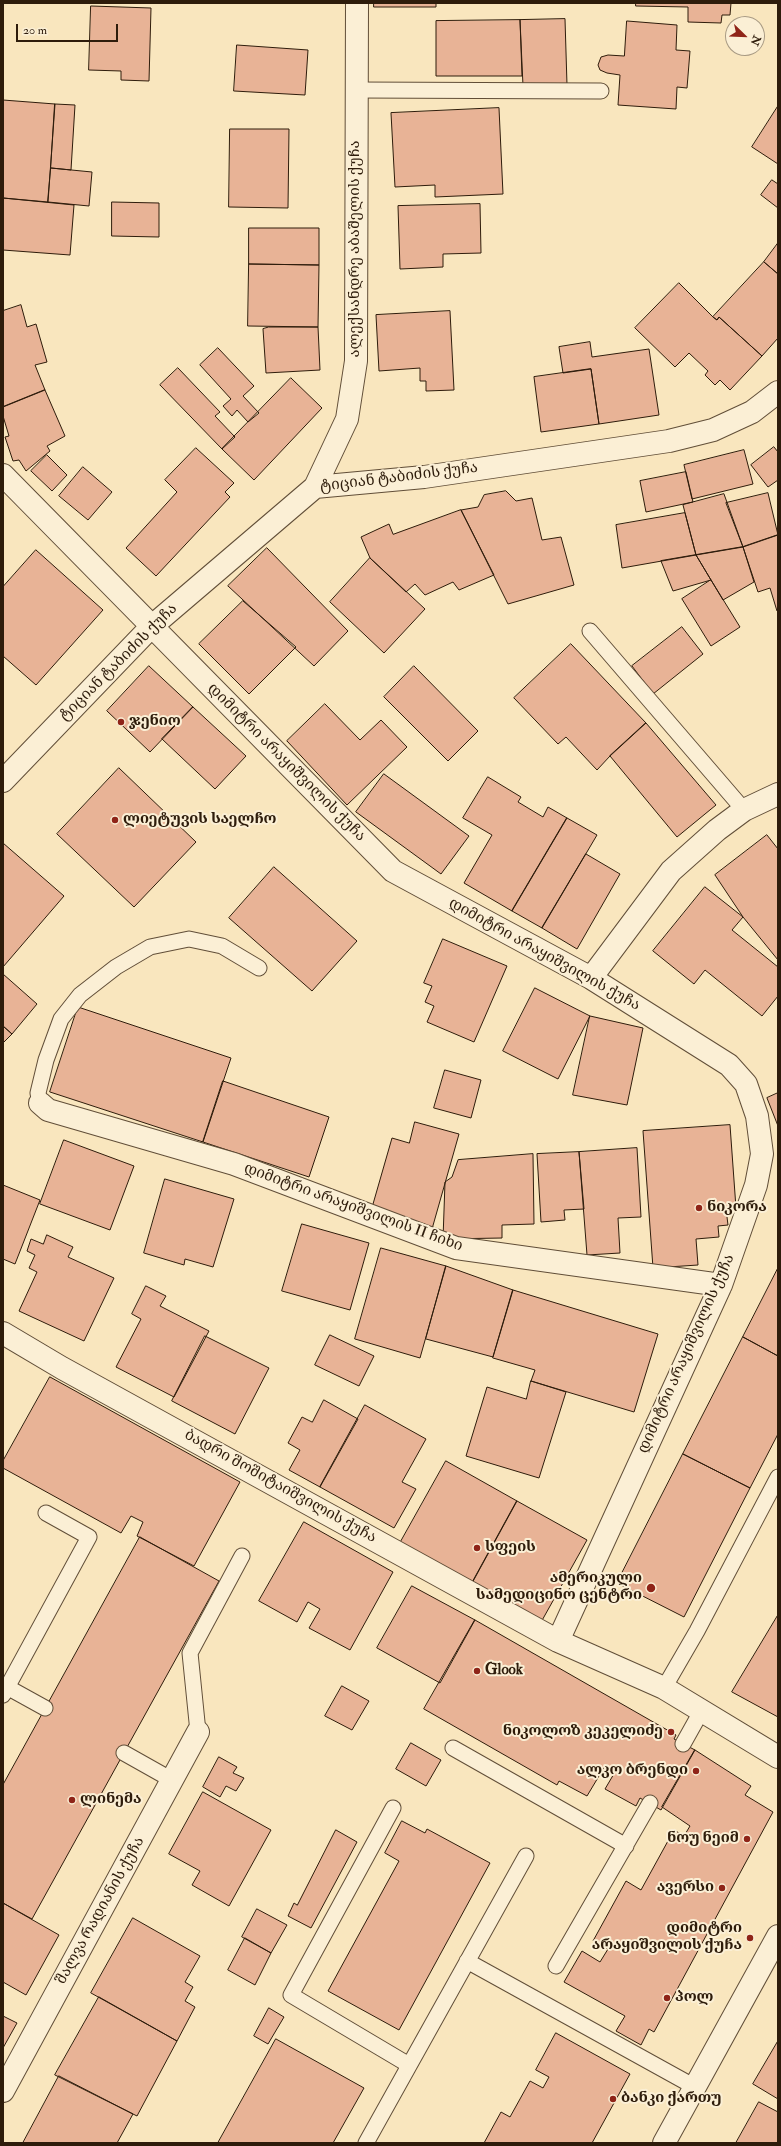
<!DOCTYPE html>
<html>
<head>
<meta charset="utf-8">
<style>
  body { margin:0 }
  #map { position:relative; width:781px; height:2146px; overflow:hidden; background:#f9e6be; font-family:"IM FELL Double Pica",serif }
  canvas { display:block }
  .frame { position:absolute; inset:0; border:4px solid #2e1c0b; pointer-events:none }
  .north { position:absolute; left:725px; top:16px; width:40px; height:40px; box-sizing:border-box; background:#fbefd5; border:1px solid #a99b84; border-radius:50%; rotate:113deg; font-size:11px; font-weight:700; line-height:16px; text-align:center; color:#2e1c0b }
  .north::after { content:''; display:block; margin:auto; width:14px; height:18px; background:#8f2418; clip-path:polygon(50% 0,100% 100%,50% 72%,0 100%) }
  .scale { position:absolute; left:16px; top:24px; width:102px; height:18px; box-sizing:border-box; border:2px solid #2e1c0b; border-top:0; padding-left:5px; font-size:12px; line-height:14px; white-space:nowrap; color:#2e1c0b; -webkit-text-stroke:3px #fbefd5; paint-order:stroke }
</style>
</head>
<body>
<div id="map">
<canvas width="781" height="2146"></canvas>
<div class="frame"></div>
<div class="north">N</div>
<div class="scale">20 m</div>
</div>
<script>
const g = document.querySelector('canvas').getContext('2d');
g.lineJoin = 'round';
function fillPath(path, color) { g.fillStyle = color; g.fill(path, 'evenodd'); }
function trace(path, color, width, dash) { g.strokeStyle = color; g.lineWidth = width; g.lineCap = dash ? 'butt' : 'round'; g.setLineDash(dash || []); g.stroke(path); }
function drawText(font, color, halo, rows, align = 'center') {
  g.font = font + ' "IM FELL Double Pica","Noto Serif Georgian",serif'; g.lineWidth = 4; g.setLineDash([]); g.textBaseline = 'middle'; g.strokeStyle = halo; g.fillStyle = color; for (const [text, x, y, turn = 0] of rows) {
    g.save(); g.translate(x, y); g.rotate((+turn || 0) * Math.PI / 180); g.textAlign = isNaN(turn) ? turn : align; if (halo) g.strokeText(text, 0, 0); g.fillText(text, 0, 0); g.restore();
  }
}
const building = new Path2D(`
  M374,3H436V7H374Z
  M636,3H731L730,15H722L721,23L688,22V7L636,6Z
  M91,6L151,8L149,81L121,80V71L89,70Z
  M565,19L567,85L523,86L520,20Z
  M520,20L522,76H436V21Z
  M627,21L677,25L676,50L690,51L687,88L677,87L676,109L618,105L620,75L607,73L600,70L598,65L601,57L608,55L624,56Z
  M237,45L308,50L305,95L234,91Z
  M3,100L55,104L48,202L3,198Z
  M55,104L75,105L71,170L51,168Z
  M778,106V164L752,147Z
  M499,108L503,194L435,197V185L395,187L391,113Z
  M230,129H289L288,208L229,207Z
  M51,168L92,172L89,206L48,202Z
  M772,180L778,184V208L761,195Z
  M3,198L74,205L70,255L3,250Z
  M112,202L159,203V237L112,236Z
  M480,204L481,253L443,254V267L400,269L398,206Z
  M249,228H319V265L249,264Z
  M778,243V274L764,262Z
  M764,262L778,274V338L762,356L719,317L717,320L713,317Z
  M249,264L319,265L318,327L248,326Z
  M679,283L713,317L717,320L719,317L762,356L730,390L720,380L715,385L705,375L708,371L689,353L675,367L635,328Z
  M21,305L27,327L36,324L47,362L35,365L45,390L3,407V311Z
  M450,311L454,390L426,391V381H420V368L379,371L376,315Z
  M269,327H318L320,370L266,373L263,329Z
  M590,342L592,357L649,349L659,415L599,424L591,369L563,373L559,347Z
  M218,348L254,386L243,396L259,413L248,422L237,410L232,416L223,406L231,399L200,365Z
  M178,368L220,412L215,416L235,437L222,449L160,385Z
  M591,369L599,424L541,432L534,377Z
  M291,378L322,408L254,480L222,449Z
  M45,390L65,436L47,446L50,451L26,471L19,460L13,461L5,437L9,436L3,416V407Z
  M774,447L778,452V480L768,487L751,465Z
  M196,448L234,483L225,492L230,497L156,576L126,548L177,492L165,480Z
  M744,450L753,484L692,499L684,465Z
  M47,455L67,475L52,491L31,471Z
  M83,467L112,492L88,520L59,496Z
  M686,472L693,502L646,512L640,481Z
  M506,491L516,501L532,498L542,540L561,537L574,585L508,604L461,510L478,507L484,495Z
  M768,493L778,535L743,547L726,503Z
  M724,494L743,547L696,555L683,505Z
  M461,510L494,575L459,590L453,582L425,595L415,584L406,592L370,558L361,537L389,524L393,534Z
  M685,513L696,555L622,568L616,525Z
  M778,535V611H777L770,588L758,592L743,547Z
  M743,547L754,582L723,600L696,555Z
  M267,548L348,631L314,666L228,586Z
  M36,550L103,610L36,685L3,656V587Z
  M696,555L711,580L673,591L661,561Z
  M370,558L425,609L384,653L330,602Z
  M711,580L740,627L711,646L682,599Z
  M243,601L296,647L249,694L199,644Z
  M682,627L703,654L653,694L632,666Z
  M571,644L646,723L610,756L597,770L566,737L558,744L514,698Z
  M149,666L193,707L150,752L107,711Z
  M414,666L478,731L448,761L384,697Z
  M325,704L360,740L381,720L407,747L347,805L287,741Z
  M193,707L246,756L215,789L162,739Z
  M646,723L716,805L677,837L610,756Z
  M119,768L196,842L134,907L57,834Z
  M384,774L469,836L441,874L356,812Z
  M488,777L521,797L518,802L543,817L548,807L567,818L512,911L464,883L492,835L463,818Z
  M567,818L597,835L542,928L512,911Z
  M767,835L778,849V960L743,917L715,875Z
  M3,843L64,896L3,967Z
  M586,854L620,874L577,949L542,928Z
  M274,867L357,941L312,991L229,918Z
  M705,887L743,917L732,930L778,967V996L762,1016L705,970L694,984L653,951Z
  M443,939L507,966L474,1042L427,1022L434,1006L425,1002L432,986L424,983Z
  M3,974L37,1004L12,1034L3,1026Z
  M535,988L590,1016L558,1079L503,1051Z
  M78,1007L231,1058L203,1142L50,1092Z
  M590,1016L643,1028L627,1105L573,1095Z
  M3,1026L12,1034L3,1043Z
  M445,1070L481,1080L471,1118L434,1108Z
  M223,1081L329,1117L309,1177L203,1142Z
  M778,1093V1126L767,1098Z
  M415,1122L459,1134L432,1229L371,1211L392,1138L409,1143Z
  M730,1125L736,1208L726,1209L728,1225L718,1226L719,1237L696,1239L698,1265L653,1268L643,1131Z
  M64,1140L134,1166L110,1230L40,1204Z
  M637,1148L641,1217L618,1218L620,1253L587,1255L579,1152Z
  M579,1152L584,1209L564,1210L565,1220L541,1222L537,1154Z
  M533,1154L534,1224L502,1225V1238L443,1239L445,1182L452,1177L458,1160Z
  M165,1179L234,1199L213,1267L185,1259L184,1265L144,1253Z
  M3,1185L40,1200L15,1264L3,1259Z
  M302,1224L369,1243L350,1310L282,1291Z
  M47,1235L73,1247L68,1257L114,1278L84,1341L19,1311L37,1272L29,1268L35,1255L27,1251L31,1239L43,1244Z
  M381,1248L446,1266L420,1358L355,1339Z
  M446,1266L513,1290L493,1357L426,1339Z
  M778,1268V1356L743,1337Z
  M146,1286L166,1296L160,1306L209,1331L174,1397L116,1367L141,1319L132,1314Z
  M513,1290L658,1334L634,1412L531,1381L535,1370L493,1358Z
  M330,1335L374,1356L359,1386L315,1365Z
  M205,1336L269,1368L235,1434L172,1401Z
  M743,1337L778,1356V1434L750,1488L683,1454Z
  M50,1377L240,1482L194,1566L137,1536L143,1522L131,1516L121,1533L3,1468V1461Z
  M531,1381L566,1392L539,1478L466,1456L487,1387L526,1399Z
  M324,1400L358,1419L320,1487L289,1470L300,1450L288,1443L302,1417L312,1422Z
  M365,1405L426,1439L402,1482L416,1489L394,1528L320,1487Z
  M683,1454L750,1488L684,1617L617,1583Z
  M446,1461L517,1501L471,1585L399,1545Z
  M517,1501L587,1540L540,1624L471,1585Z
  M304,1522L393,1572L350,1650L309,1628L320,1609L308,1602L297,1622L259,1601Z
  M140,1537L219,1581L32,1919L3,1903V1785Z
  M412,1586L475,1620L440,1683L377,1648Z
  M778,1615V1717L732,1692Z
  M475,1620L676,1735L674,1739L695,1750L661,1810L640,1798L636,1806L605,1789L615,1772L605,1766L587,1796L559,1781L557,1785L424,1709Z
  M342,1686L369,1701L352,1730L325,1716Z
  M411,1743L441,1760L426,1786L396,1769Z
  M695,1750L751,1786L745,1795L773,1812L654,2032L649,2029L641,2045L616,2031L625,2016L564,1982L582,1951L600,1962L608,1949L593,1941L626,1881L641,1890L674,1830L684,1836L690,1826L662,1807Z
  M219,1757L237,1767L233,1773L244,1778L236,1791L226,1786L220,1797L203,1787Z
  M203,1792L271,1830L229,1906L192,1885L200,1871L169,1854Z
  M402,1821L425,1833L427,1829L490,1863L399,2030L328,1991L399,1861L385,1853Z
  M336,1830L357,1842L311,1928L288,1916L294,1903L297,1905Z
  M3,1903L59,1935L26,1995L3,1982Z
  M257,1909L287,1925L271,1953L242,1937Z
  M133,1918L200,1956L185,1982L193,1987L185,2001L195,2007L177,2041L91,1993Z
  M245,1938L271,1953L255,1985L228,1970Z
  M99,1997L177,2041L137,2116L55,2075Z
  M269,2008L284,2017L268,2044L254,2036Z
  M3,2016L17,2023L3,2048Z
  M556,2033L630,2074L592,2143H484L501,2112L510,2117L530,2081L543,2088L549,2077L536,2070Z
  M276,2039L364,2088L333,2143H218Z
  M778,2041V2099L753,2084Z
  M59,2076L133,2114L117,2143H23Z
  M759,2102L778,2112V2143H736Z`);
const service = new Path2D(`
  M357,90L601,91
  M590,631L744,810
  M40,1103L38,1093L46,1060L61,1019L80,995L116,967L150,947L189,939L222,946L259,968
  M7,1687L45,1708
  M664,1688L697,1631L778,1477
  M3,1695L89,1537L46,1513
  M198,1732L190,1653L242,1556
  M683,1744L702,1710
  M453,1748L626,1846
  M124,1753L172,1780
  M393,1808L291,1995L409,2065
  M467,1961L695,2087
  M556,1966L650,1803
  M366,2143L526,1856`);
const minor = new Path2D(`
  M3,475L393,871L591,978L729,1065L746,1084L757,1116L762,1154L756,1185L721,1285L558,1641
  M315,487L347,419L356,361L357,3
  M3,781L151,627L315,487L424,477L669,441L713,430L752,412L778,392
  M591,978L671,871L717,830L744,810L778,794
  M40,1103L48,1110L234,1164L456,1248L721,1285
  M3,1333L62,1368L558,1641L664,1688L778,1757
  M3,2091L198,1732`);
const tertiary = new Path2D(`
  M664,2143L778,1936`);
const markers = [
  [121,722,4,"#8f2418"],
  [115,820,4,"#8f2418"],
  [699,1208,4,"#8f2418"],
  [477,1548,4,"#8f2418"],
  [651,1588,5,"#8f2418"],
  [477,1671,4,"#8f2418"],
  [671,1732,4,"#8f2418"],
  [696,1771,4,"#8f2418"],
  [72,1800,4,"#8f2418"],
  [747,1839,4,"#8f2418"],
  [722,1888,4,"#8f2418"],
  [750,1938,4,"#8f2418"],
  [667,1998,4,"#8f2418"],
  [613,2099,4,"#8f2418"]
];
const streetNames = [
  ["ალექსანდრე აბაშელის ქუჩა",356,249,-90],
  ["ტიციან ტაბიძის ქუჩა",399,478,-7],
  ["ტიციან ტაბიძის ქუჩა",119,663,-45],
  ["დიმიტრი არაყიშვილის ქუჩა",286,763,45],
  ["დიმიტრი არაყიშვილის ქუჩა",544,955,29],
  ["დიმიტრი არაყიშვილის II ჩიხი",353,1208,20],
  ["დიმიტრი არაყიშვილის ქუჩა",687,1354,-66],
  ["ბადრი შოშიტაიშვილის ქუჩა",280,1487,29],
  ["შალვა რადიანის ქუჩა",101,1911,-61]
];
const poiNames = [
  ["ჯენიო",129,722],
  ["ლიეტუვის საელჩო",123,820],
  ["ნიკორა",707,1208],
  ["სფეის",485,1548],
  ["ამერიკული",642,1579,"right"],
  ["სამედიცინო ცენტრი",642,1596,"right"],
  ["Glook",485,1671],
  ["ნიკოლოზ კეკელიძე",663,1732,"right"],
  ["ალკო ბრენდი",688,1771,"right"],
  ["ლინემა",80,1800],
  ["ნოუ ნეიმ",739,1839,"right"],
  ["ავერსი",714,1888,"right"],
  ["დიმიტრი",742,1929,"right"],
  ["არაყიშვილის ქუჩა",742,1946,"right"],
  ["პოლ",675,1998],
  ["ბანკი ქართუ",621,2099]
];
fillPath(building, '#e8b396');
trace(building, '#2e1c0b', 1);
trace(service, '#614e38', 17);
trace(minor, '#614e38', 24);
trace(tertiary, '#614e38', 24);
trace(service, '#fbefd5', 15);
trace(minor, '#fbefd5', 22);
trace(tertiary, '#fbefd5', 22);
for (const [x, y, r, color] of markers) { const dot = new Path2D(); dot.arc(x, y, r, 0, 2 * Math.PI); g.fillStyle = color; g.fill(dot); trace(dot, '#fbefd5', 1.5); }
drawText('15px', '#2e1c0b', '#fbefd5', streetNames);
drawText('bold 15px', '#2e1c0b', '#fbefd5', poiNames, 'left');
</script>
</body>
</html>
